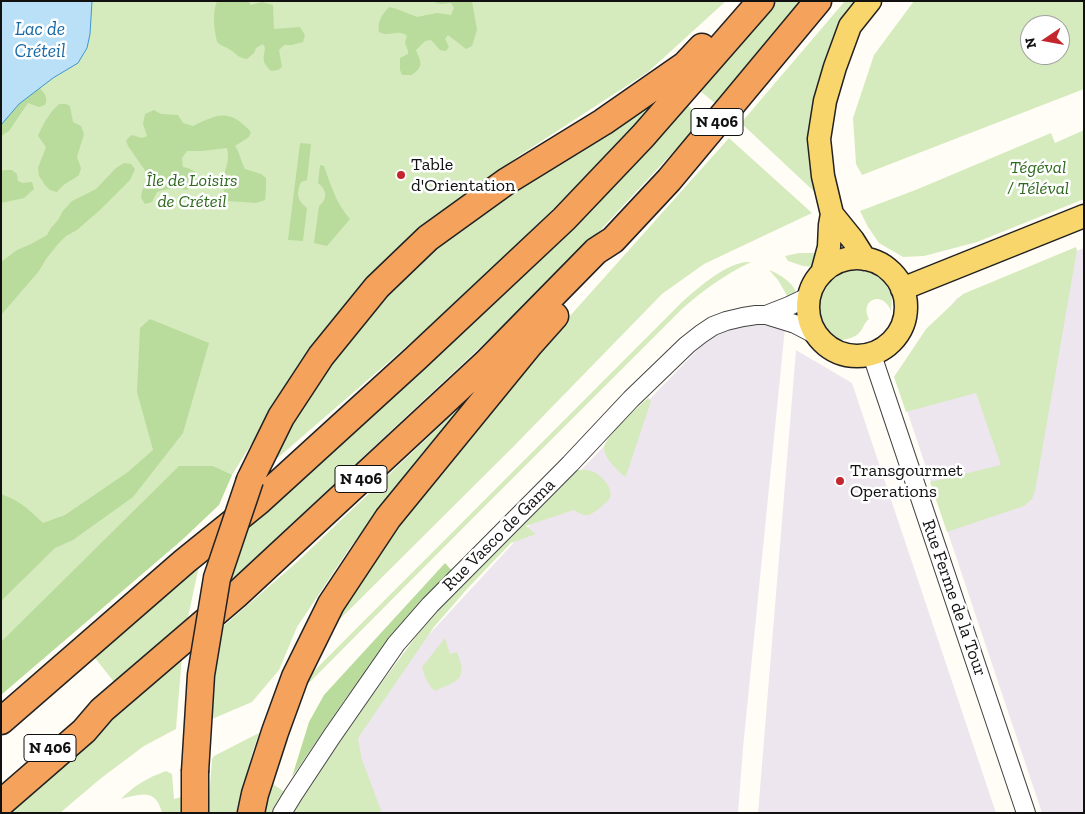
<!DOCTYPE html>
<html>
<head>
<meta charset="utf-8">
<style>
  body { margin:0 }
  #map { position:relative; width:1085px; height:814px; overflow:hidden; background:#fffdf5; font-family:"Zilla Slab",serif }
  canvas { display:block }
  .frame { position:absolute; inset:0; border:2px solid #111; pointer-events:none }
  .north { position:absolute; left:1020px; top:15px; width:50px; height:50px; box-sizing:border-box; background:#fff; border:1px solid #a0a0a0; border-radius:50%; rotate:258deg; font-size:14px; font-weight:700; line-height:20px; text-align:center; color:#111 }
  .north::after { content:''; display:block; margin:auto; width:18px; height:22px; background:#c4262e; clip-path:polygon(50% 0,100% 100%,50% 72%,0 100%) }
</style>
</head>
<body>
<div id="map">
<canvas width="1085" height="814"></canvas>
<div class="frame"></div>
<div class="north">N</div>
</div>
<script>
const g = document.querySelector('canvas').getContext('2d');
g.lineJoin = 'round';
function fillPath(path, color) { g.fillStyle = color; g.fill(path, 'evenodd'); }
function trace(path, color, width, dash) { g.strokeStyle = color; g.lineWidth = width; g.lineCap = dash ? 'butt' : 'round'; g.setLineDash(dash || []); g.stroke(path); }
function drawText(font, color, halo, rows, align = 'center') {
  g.font = font + ' "Zilla Slab",serif'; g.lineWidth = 5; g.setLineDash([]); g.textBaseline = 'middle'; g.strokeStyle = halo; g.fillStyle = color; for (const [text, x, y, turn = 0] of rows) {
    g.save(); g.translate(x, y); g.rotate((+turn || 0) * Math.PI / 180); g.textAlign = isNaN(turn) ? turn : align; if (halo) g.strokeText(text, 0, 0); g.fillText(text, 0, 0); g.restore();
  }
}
const industrial = new Path2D(`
  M1084,248V813H1042L895,375L957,298Z
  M754,324L785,328L743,748L738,813H295L375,693L577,474L708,339L723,329Z
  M796,350L852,383L996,813H758Z`);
const green = new Path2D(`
  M1,1H726L648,72L517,157L377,267L314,343L232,475L1,661Z
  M772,1H803L716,104L699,90Z
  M845,1H857L837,38L820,197L741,123Z
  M914,1H1084V89L862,175L856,164L853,118L874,55ZM1030,25H1060V55H1030Z
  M673,92L459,301L266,468L320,374L380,296L454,233L513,188Z
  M686,104L704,119L567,266L226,585L251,513Z
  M1084,130V199L977,242L924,256L903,257L879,243L868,227L860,211L918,189L1051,133L1055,143Z
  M729,138L812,213L704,264L662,294L513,447L329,630L374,554L485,411Z
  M1076,247L1077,250L1035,491L1032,499L1024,506L947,532L930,482L1001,465L976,393L906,412L894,377L926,329L963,294Z
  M799,253H816L814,267L803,266L788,261L785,256Z
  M745,262H751C724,275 702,291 681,310L467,524L299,693V686L681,303C698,288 722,266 745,262Z
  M770,270C781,276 794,282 797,295L790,301L778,280L770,271Z
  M850,270L869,272L881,279L889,289L892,295L891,311C882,289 859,301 869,319C865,322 865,324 862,329C857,338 847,339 838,341C835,339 831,336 828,333C814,318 816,293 832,279C837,275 844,272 850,270Z
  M648,398L651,401L626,476L625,477C618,471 604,458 604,448C605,436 638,407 648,398Z
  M462,405L349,549L297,627L279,670L252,702L212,719L219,630L297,562Z
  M575,470C580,470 586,469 591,471C600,473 614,488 610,498C609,501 593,514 589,515C584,516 578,513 574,510L526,526L536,534L511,543L467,589L434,627L358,738L361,754V757L382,813H291L354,720L423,627L468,577Z
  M200,561L187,622L114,682L91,653Z
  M445,638L450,654L457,652C468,680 459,680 435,691C428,686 424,675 422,667Z
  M182,656L176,729L144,746L100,779L60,813H4Z
  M259,733L252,754L237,813H208L212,759L214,756Z
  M279,736L288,740L273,784L286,793L273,813H258Z
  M166,771L172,774L174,799L185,796L186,813H162C156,788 140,794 121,799C135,785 147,778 166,771Z`);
const forest = new Path2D(`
  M217,1H248L251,5L262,2L273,5L274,29L300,27L305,35L303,42L292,45H284L279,50L282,67L278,70L271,71C262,62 263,60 265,48L263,44L256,48L254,53L247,59C238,58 236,53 229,49C224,46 221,46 217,42C214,28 212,15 217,1Z
  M430,1H472L477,30L472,46L466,49L448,35L445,39L449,47L446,51L440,50L431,40L425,41L416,50C421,62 424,66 412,75H402L400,70V58L408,54V51L405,43L407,36C399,28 389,38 379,32C377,22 382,14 389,7L397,9L417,17L437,13L451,15L454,8L451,3L441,4Z
  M40,88C45,94 48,97 45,105L39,107L28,103L9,131L1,136V125L19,104Z
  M59,104H66L70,106L73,122L81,126L84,134L77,157L81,168L79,175C70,182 65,182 57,192L50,190L45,185L39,176L38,168L46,147L38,136C43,124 49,113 59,104Z
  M154,110L161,114L178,115L183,123L193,126C219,113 230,109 251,132L249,137L235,146C240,153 241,162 245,169L261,174L266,178V189L265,200L256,203L228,201C215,177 232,169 227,148L202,151H187L182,158L183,167L188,168L196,172L197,180L194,185L187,190C176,188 168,188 157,192L152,202L145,204L141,198L142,191L147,182L146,172L128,146L126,141L128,138L132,135L142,138L147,136L143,124L145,114Z
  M300,143L311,144L307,180L301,182C296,193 297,201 307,208L303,241L288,240Z
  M124,163L131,164L135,169L130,180L100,210L77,230L66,236L58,244L46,259L39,271L1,315V262L17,250L31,244L47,235L51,228L58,220L63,211L72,201L96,189L116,168Z
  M320,165L324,166C331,186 336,203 350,219L327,246L314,243L319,206C328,199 327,190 318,183Z
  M5,170H12L17,174L18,181L23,183L32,182L34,189L24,198L1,203V171Z
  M150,319L209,343L183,433L133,497L73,540L55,548L1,601V494C22,502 27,508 43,523L65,515L128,472L153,450L137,392L140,328Z
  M179,466H213L232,475L219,505L182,540L1,695V642Z
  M445,563L454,573L402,624L346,698L292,777L309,722L324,695Z`);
const water = new Path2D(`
  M1,1H92L90,34L87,48L78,63L53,78L19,104L1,125Z`);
const minor = new Path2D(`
  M766,315L789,306L810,296
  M872,355L1026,813
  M282,813L293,795L332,736L396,644L430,605L570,464L631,399L687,345L701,334L713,326L726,321L743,317L756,315H766L795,324L818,336`);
const major = new Path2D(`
  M832,214L853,240L865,259
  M808 307a49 49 0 1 1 98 0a49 49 0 1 1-98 0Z
  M822,273L829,247L830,225L832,214L823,176L819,139L825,101L835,67L850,26L870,1
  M902,289L1084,216`);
const highway = new Path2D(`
  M250,480L281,417L321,356L377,287L428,238L507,181L603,122L685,65L702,47
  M1,721L185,561L258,502L416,358L564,219L643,136L761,1
  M195,772V813
  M1,803L84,731L102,710L235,596L486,363L596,251L613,240L669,180L818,1
  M251,813L255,794L275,732L295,677L331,604L388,518L530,344L555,316`);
const highwayBridge = new Path2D(`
  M195,772L201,675L217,578L250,480`);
const markers = [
  [401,175,5,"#c4262e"],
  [840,481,5,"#c4262e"]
];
const shields = [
  [717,122,52],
  [361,479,52],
  [50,748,52]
];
const shieldNames = [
  ["N 406",717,122],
  ["N 406",361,479],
  ["N 406",50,748]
];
const poiNames = [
  ["Table",411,165],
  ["d'Orientation",411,186],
  ["Transgourmet",850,471],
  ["Operations",850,492]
];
const parkNames = [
  ["Tégéval",1038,168],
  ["/ Téléval",1038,189],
  ["Île de Loisirs",192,181],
  ["de Créteil",192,202]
];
const streetNames = [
  ["Rue Vasco de Gama",499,535,-45],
  ["Rue Ferme de la Tour",954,598,71]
];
const waterNames = [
  ["Lac de",40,30],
  ["Créteil",40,52]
];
fillPath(industrial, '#eee6ef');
fillPath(green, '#d5ebbd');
fillPath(forest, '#b9dc9c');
fillPath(water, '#b9e0f7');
trace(water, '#3f96cf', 1);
trace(minor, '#444', 20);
trace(major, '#222', 25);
trace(highway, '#222', 29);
trace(minor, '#fff', 18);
trace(major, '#f9d66b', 22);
trace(highway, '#f5a25d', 26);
trace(highwayBridge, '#222', 29, []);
trace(highwayBridge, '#f5a25d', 26);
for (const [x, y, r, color] of markers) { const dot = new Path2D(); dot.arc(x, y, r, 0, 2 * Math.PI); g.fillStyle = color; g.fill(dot); trace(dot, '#fff', 2); }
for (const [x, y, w] of shields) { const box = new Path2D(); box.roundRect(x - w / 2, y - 13.5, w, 27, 4); g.fillStyle = '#fff'; g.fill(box); trace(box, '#111', 1); }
drawText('bold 16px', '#111', null, shieldNames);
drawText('18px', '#111', '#fff', poiNames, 'left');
drawText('italic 18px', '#2f6b1f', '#fff', parkNames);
drawText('18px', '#111', '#fff', streetNames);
drawText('italic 19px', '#1768a6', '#fff', waterNames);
</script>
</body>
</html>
